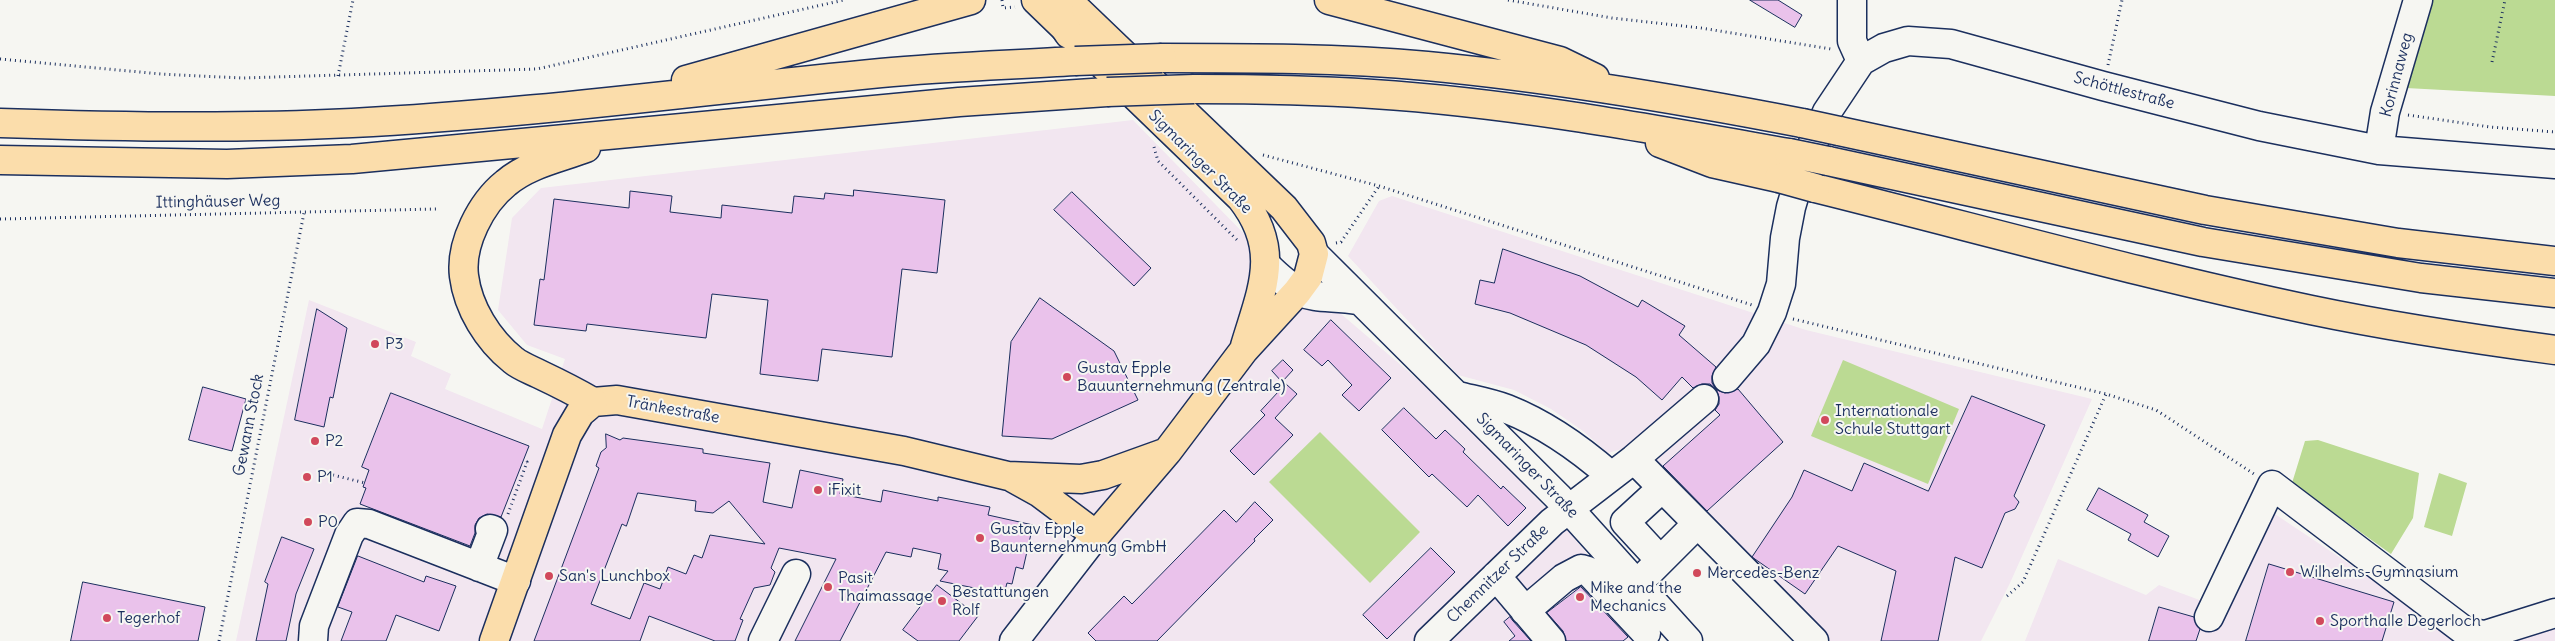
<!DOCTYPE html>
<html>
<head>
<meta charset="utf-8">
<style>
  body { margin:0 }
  canvas { display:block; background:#f6f6f2 }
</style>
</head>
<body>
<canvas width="2555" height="641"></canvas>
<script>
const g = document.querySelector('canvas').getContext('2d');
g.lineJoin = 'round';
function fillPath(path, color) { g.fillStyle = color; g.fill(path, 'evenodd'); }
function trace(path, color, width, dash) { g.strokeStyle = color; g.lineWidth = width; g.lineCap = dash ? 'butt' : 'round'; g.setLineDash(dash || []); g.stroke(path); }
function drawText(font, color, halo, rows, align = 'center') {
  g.font = font + ' Delius,sans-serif'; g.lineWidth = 4; g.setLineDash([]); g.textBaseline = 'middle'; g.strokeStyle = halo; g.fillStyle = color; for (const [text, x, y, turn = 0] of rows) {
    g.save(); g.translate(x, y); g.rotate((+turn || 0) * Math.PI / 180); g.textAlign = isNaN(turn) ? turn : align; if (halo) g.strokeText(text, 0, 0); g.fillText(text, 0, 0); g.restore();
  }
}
const built = new Path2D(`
  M1133,120L1257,247L1319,295L1444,402L1570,533L1658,641H236L309,300L416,342L411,356L451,374L445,389L542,429L565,359L527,345L498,310L512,218L541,188Z
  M1392,196L1806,330L2092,399L2010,583L1981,641H1830L1707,523L1632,446L1608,453L1583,431L1551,409L1514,390L1458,375L1348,256L1379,201Z
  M2254,500L2448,630L2470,641H2025L2058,559L2146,595L2159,585L2205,602Z
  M2555,618V641H2475Z`);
const green = new Path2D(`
  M2431,0H2555V96L2406,88Z
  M1843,360L1959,409L1928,484L1811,436Z
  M1320,432L1420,532L1370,583L1269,482Z
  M2318,440L2419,473L2413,518L2391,554L2292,483L2305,441Z
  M2439,473L2467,483L2452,536L2424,527Z`);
const building = new Path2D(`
  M1750,0H1778L1802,15L1795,27Z
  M854,190L945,200L937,273L902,269L892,357L822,349L818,381L760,374L768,300L712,294L706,338L587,324L586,331L534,325L540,279L544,280L554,199L629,208L630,191L672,196L670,212L721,218L722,205L792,213L794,196L824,199L825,193L853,196Z
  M1072,192L1151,268L1134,286L1054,210Z
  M1503,249L1580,276L1638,307L1642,300L1685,326L1679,335L1716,367L1712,376V383L1717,390L1725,393L1738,389L1783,442L1707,511L1663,466L1720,415L1715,410L1719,404V397L1716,389L1710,384H1702L1693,388L1682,377L1662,400L1636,377L1586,345L1510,313L1475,304L1480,280L1494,283Z
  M1040,298L1114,351L1138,400L1052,439L1002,436L1011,342Z
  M317,309L347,328L333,398L330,397L324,427L295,420Z
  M1331,320L1391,378L1359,411L1342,395L1352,385L1328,360L1322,366L1304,350Z
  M1283,360L1293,370L1282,382L1272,371Z
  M1286,384L1297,394L1275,418L1293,435L1254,475L1230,451L1265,415L1261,411Z
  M203,387L246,399L232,451L189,440Z
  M391,393L529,446L501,517L487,514L479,518L475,525V533L470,546L360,504L366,488L363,487L369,470L362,467Z
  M1972,396L2045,425L2014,496L2019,502L2015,509L2005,513L1982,568L1955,557L1938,641H1881L1896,571L1838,546L1805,594L1752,557L1792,497L1804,470L1852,491L1864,463L1928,491Z
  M1404,408L1436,439L1445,430L1465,449L1463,452L1501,489L1503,486L1526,508L1508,526L1478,495L1467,507L1432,474L1429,477L1382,430Z
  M606,434L620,440L623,438L703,449V453L770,463L763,502L792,508L800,470L843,479L840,494L881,502L883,490L938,501V497L990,507L988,515L1033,525L1023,569L1016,567L1012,584L1007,583L1004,594L940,581L948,571L938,569L941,554L913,548L911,557L886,552L840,641H795L836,559L779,548L771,568L775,572L770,585L754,588L740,619L743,620L735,641H715L649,616L640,641H534L599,468L596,466L601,452L606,448ZM638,493L696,501L695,511L713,513L729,501L765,544L710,535L702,558L694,555L686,574L668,567L660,589L644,583L630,619L591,604L622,524L626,526Z
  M2099,488L2148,515L2144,522L2169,536L2158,557L2128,540L2131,534L2087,510Z
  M1255,502L1273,520L1254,539L1255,541L1157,641H1096L1088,633L1124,596L1132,604L1224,510L1236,522Z
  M282,537L314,549L296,594L286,641H256L268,584L265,582Z
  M1431,548L1455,572L1387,639L1363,615Z
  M358,556L424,582L426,576L456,586L439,631L396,615L386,641H341L352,612L338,607Z
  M2269,564L2394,602L2382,641H2246Z
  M83,582L205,607L198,641H71Z
  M937,585L978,616L959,641H918L903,630Z
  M1581,587L1628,637L1623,641H1566L1563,631L1547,613Z
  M2159,607L2194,617L2200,629L2196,641H2149Z
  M1510,617L1513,621L1531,641H1509L1515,636L1504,622Z`);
const path = new Path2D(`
  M1002,0L1003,8L1015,7
  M1508,0L1612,18L1701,28L1831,49
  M0,59L161,74L242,78L537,69L844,0
  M2492,62L2505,0
  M2108,65L2122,0
  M338,76L353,0
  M2408,115L2490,127L2555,132
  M1154,147L1158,161L1238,241
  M1263,155L1379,186L1752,305
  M0,219L436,209
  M1336,243L1341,242L1379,186
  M1793,319L2106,394L2156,410L2254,474
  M333,475L365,483
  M508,514L527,462L523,461
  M2007,596L2023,582L2106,394
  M219,641L304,213`);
const minor = new Path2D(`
  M1852,0V41L1861,61
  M2379,150L2385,112L2418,0
  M1314,254L1558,497L1688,641
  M1266,265C1304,303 1309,294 1358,300
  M1727,378L1756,344L1772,312L1781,284L1785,238L1791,207L1804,163L1827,112L1861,61L1884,48L1908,41L1951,44L2103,86L2259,126L2379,150L2555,164
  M1458,396C1474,400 1491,403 1507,409C1545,424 1579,448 1610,475
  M1634,459L1814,641
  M1660,560L1625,522L1662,488
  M479,567L493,530L490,529
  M1648,573L1697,524
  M1496,576L1551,641
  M1525,611L1564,578L1581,569L1588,571L1646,633
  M2209,617L2272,485L2466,632L2485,635L2555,613
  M313,641L314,626L349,535L357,523L369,524L516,581
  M763,641L796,574
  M1014,641L1096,535
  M1429,641L1552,522L1634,459L1704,399`);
const major = new Path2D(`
  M1036,0L1241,198C1282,250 1262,289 1245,346
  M1013,478L1040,493L1096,535L1167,452L1244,350L1297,292L1308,277L1314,254L1311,243L1284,208L1067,0
  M494,641L567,435L580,413L593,402L617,400L904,451L1008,476L1081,479L1103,475L1167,452`);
const highway = new Path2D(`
  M1060,0C1054,13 1062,23 1069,34
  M1329,0L1560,61L1595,78
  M1162,58C1251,58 1339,58 1427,66C1553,78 1678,99 1802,123
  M686,80L971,0
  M1194,89C1254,89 1313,90 1373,94C1513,103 1652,129 1789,153
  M0,123C117,127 235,129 352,123C529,114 704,90 881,73C945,67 1010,65 1075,61
  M1839,131L2205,210L2398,243L2555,261
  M1660,143L1712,163L1779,178
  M586,148C560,158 528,164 506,183C481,203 460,244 464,276C468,308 488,340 513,360C520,366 531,370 539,374C558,383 576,392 593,402
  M0,160L227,164L352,159L959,102L1107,92
  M1828,161L2203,242L2421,278L2555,293
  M1815,188C1980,229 2144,275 2311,310C2392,327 2473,339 2555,350`);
const highwayBridge = new Path2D(`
  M1075,61L1162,58
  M1107,92L1194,89
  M1802,123L1839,131
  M1789,153L1828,161
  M1779,178L1815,188`);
const markers = [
  [375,344,5,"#d1495b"],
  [1067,377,5,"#d1495b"],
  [1825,420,5,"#d1495b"],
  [315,441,5,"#d1495b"],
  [307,477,5,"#d1495b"],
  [818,490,5,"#d1495b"],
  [308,522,5,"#d1495b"],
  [980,538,5,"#d1495b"],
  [2290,572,5,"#d1495b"],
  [1697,573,5,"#d1495b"],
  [549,576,5,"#d1495b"],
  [828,587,5,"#d1495b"],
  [1580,597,5,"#d1495b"],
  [942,601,5,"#d1495b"],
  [107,618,5,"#d1495b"],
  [2320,621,5,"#d1495b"]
];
const streetNames = [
  ["Korinnaweg",2397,75,-75],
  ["Schöttlestraße",2124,91,15],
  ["Sigmaringer Straße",1200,162,45],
  ["Ittinghäuser Weg",218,202,-1],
  ["Tränkestraße",673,410,10],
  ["Gewann Stock",249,425,-79],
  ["Sigmaringer Straße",1527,466,46],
  ["Chemnitzer Straße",1498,574,-44]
];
const poiNames = [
  ["P3",385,344],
  ["Gustav Epple",1077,368],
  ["Bauunternehmung (Zentrale)",1077,386],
  ["Internationale",1835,411],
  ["Schule Stuttgart",1835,429],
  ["P2",325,441],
  ["P1",317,477],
  ["iFixit",828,490],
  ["P0",318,522],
  ["Gustav Epple",990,529],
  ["Baunternehmung GmbH",990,547],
  ["Wilhelms-Gymnasium",2300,572],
  ["Mercedes-Benz",1707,573],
  ["San's Lunchbox",559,576],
  ["Pasit",838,578],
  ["Thaimassage",838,596],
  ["Mike and the",1590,588],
  ["Mechanics",1590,606],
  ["Bestattungen",952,592],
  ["Rolf",952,610],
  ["Tegerhof",117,618],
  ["Sporthalle Degerloch",2330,621]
];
fillPath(built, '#f2e6f0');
fillPath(green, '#bbda93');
fillPath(building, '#eac2eb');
trace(building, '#1b2f5e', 1);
trace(minor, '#1b2f5e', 31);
trace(major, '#1b2f5e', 31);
trace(highway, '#1b2f5e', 31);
trace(path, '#1b2f5e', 3, [1, 4]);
trace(minor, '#f6f6f2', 28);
trace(major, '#fbddab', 28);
trace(highway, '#fbddab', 28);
trace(highwayBridge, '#1b2f5e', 31, []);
trace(highwayBridge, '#fbddab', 28);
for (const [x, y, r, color] of markers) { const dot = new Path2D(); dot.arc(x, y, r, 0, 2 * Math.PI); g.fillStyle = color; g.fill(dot); trace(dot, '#f6f6f2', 2); }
drawText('16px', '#1b2f5e', '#f6f6f2', streetNames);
drawText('16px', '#1b2f5e', '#f6f6f2', poiNames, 'left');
</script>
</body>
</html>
